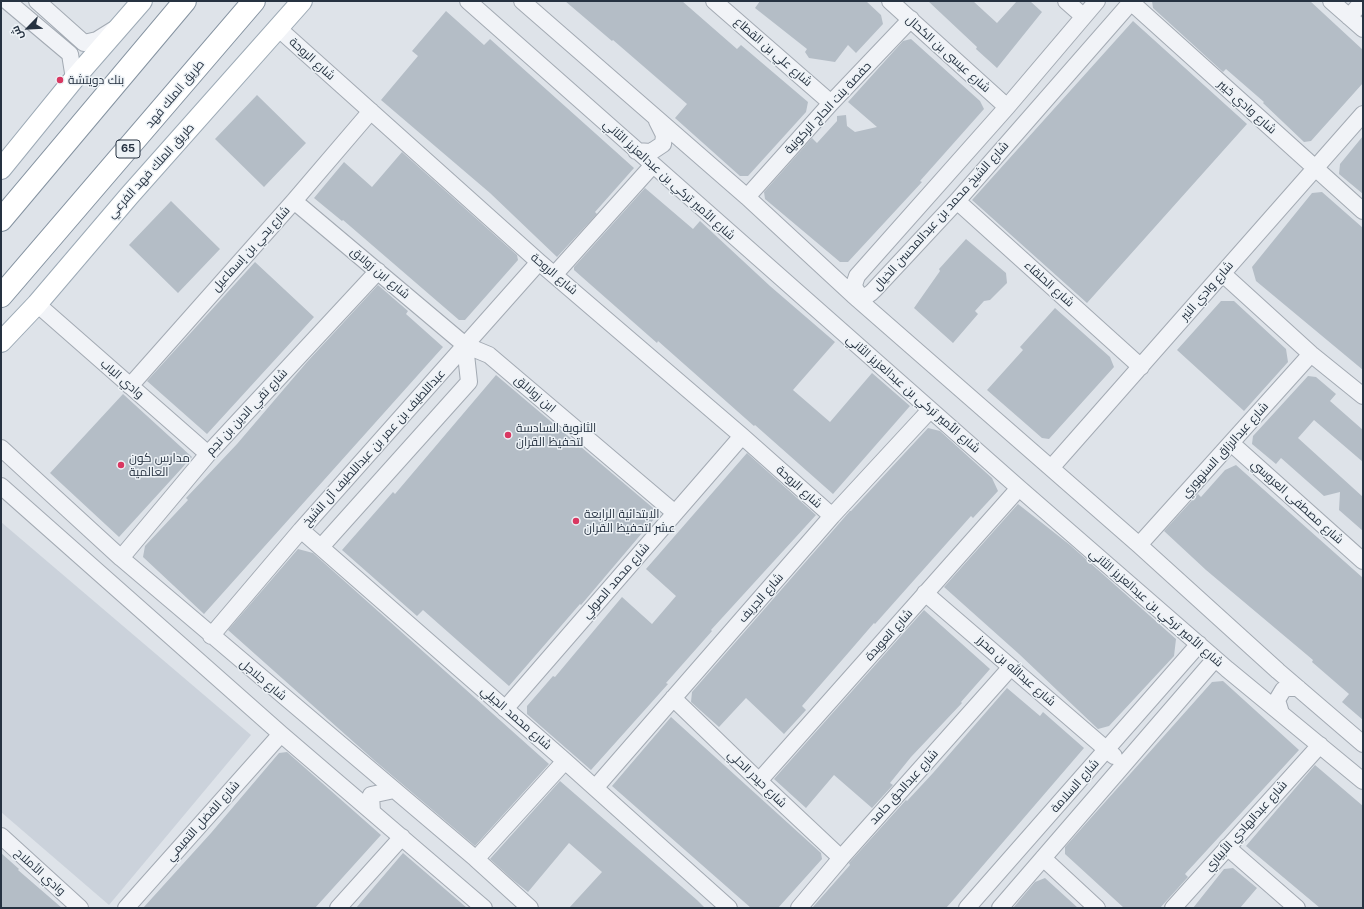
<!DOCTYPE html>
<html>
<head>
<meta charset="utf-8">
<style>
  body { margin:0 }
  #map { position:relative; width:1364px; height:909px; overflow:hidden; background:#dee3e9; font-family:Inter,Cairo,sans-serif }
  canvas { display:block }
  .frame { position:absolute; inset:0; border:2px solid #263241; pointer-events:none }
  .north { position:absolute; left:8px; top:8px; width:40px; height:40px; -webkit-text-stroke:3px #edf2f6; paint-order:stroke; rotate:246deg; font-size:11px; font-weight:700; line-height:16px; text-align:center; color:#263241 }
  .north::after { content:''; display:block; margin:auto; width:14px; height:18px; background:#263241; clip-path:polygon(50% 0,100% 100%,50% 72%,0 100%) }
</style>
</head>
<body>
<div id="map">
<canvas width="1364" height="909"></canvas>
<div class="frame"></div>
<div class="north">ش</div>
</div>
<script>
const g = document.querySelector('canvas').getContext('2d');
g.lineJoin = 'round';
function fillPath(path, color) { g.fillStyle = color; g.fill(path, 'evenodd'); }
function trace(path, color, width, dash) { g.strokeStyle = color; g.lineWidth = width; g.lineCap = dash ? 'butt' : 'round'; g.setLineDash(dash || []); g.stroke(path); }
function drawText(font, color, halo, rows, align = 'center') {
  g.font = font + ' Inter,Cairo,sans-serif'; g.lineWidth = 3; g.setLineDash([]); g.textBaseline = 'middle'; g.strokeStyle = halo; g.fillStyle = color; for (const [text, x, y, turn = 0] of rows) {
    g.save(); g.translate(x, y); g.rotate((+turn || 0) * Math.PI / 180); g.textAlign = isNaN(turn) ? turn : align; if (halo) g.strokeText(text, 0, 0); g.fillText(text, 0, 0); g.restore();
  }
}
const built = new Path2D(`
  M1,522L251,735L109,905L1,812Z`);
const building = new Path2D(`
  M565,1H682L737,49L741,45L808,102L806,112L748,176H740L675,118L687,104L613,40L612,41Z
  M760,1H866L881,15L883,24L856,53L848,45L835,62L809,58L805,52L807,49L755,8Z
  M928,1H973L997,23L1017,1H1030L1042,12L997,68L976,49L977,47Z
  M1152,1H1310L1363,50V83L1311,141L1304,142L1263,103L1264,102L1226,69L1223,72L1153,8Z
  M446,11L484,45L490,39L634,168L595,212L597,214L557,257L490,193L381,100L418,56L412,51Z
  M1133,21L1247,124L1087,303L972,200Z
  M911,39L980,101L984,109L920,181L922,182L848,262H840L765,199L764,192L812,138L817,143L837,121V116L846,115L847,126L855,132L877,127L848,102L903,41Z
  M257,95L306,143L264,187L215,139Z
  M1363,136V194L1339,174L1340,164Z
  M402,152L517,255L518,260L465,320H459L343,220L342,221L314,198L344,162L372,187Z
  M645,188L693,229L700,221L770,286L835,342L793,390L830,422L872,373L910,406L833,494L755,425L754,426L658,341L657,343L574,270V267Z
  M1322,192L1363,228V370L1256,281L1252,267L1312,193Z
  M171,201L220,249L178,293L129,245Z
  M966,239L1006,273L1007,283L990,300L984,301L975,311L978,314L953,343L914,308L940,271L939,269Z
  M255,262L314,317L207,434L147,381Z
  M378,285L408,311L406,314L443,347L204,614L143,557L145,546L188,500L186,498L237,444L307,362Z
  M1221,301H1234L1286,349L1288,362L1244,411L1177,350Z
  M1055,308L1110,357L1114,367L1049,439L1042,438L987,390L1023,350L1020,347Z
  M496,375L659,513L581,605L580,604L509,686L423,610L417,616L342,550L393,492L395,494Z
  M1308,376L1316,377L1336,394L1330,401L1363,430V462L1314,420L1298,438L1363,497V531L1339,510L1340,492L1324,496L1281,458L1276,464L1252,444L1253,436Z
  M123,394L192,457L119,537L50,473Z
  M928,428L940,431L992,478L998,491L973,518L971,516L875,624L874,623L849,652L802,706L806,710L784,734L746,698L719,727L691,702L692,692L850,511H851Z
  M747,453L816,515L711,630L712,631L666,683L668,684L591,770L527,714V706L553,676L555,677L622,597L652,624L676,596L646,569Z
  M1236,465L1363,578V720L1342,702L1349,694L1312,662L1313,660L1206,570L1164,531L1198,494L1201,497L1225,470Z
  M1018,504L1070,545L1176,639L1174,656L1109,726L1098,729L1019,654L944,587Z
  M298,549L313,553L549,764L475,846L375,761L228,630Z
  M924,610L990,669L961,702L962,703L911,757L890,783L893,785L872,808L834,775L806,808L774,779Z
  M1223,681L1299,750L1185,874L1188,877L1160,908H1124L1065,854V847L1212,682Z
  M1007,688L1040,716L1043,712L1084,748L955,898L946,908H812L850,865L849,863L906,800L907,801L933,773Z
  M671,717L821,853L822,859L778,908H751L612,786Z
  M287,752L381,835L315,908H143L211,833L279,753Z
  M1315,765L1363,806V908H1320L1246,846Z
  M560,781L697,900L705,908H569L602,872L569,843L528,892L513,880L490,859Z
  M1,853L19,869L18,870L62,908H1Z
  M403,853L467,908H356Z
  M1233,868L1257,888L1240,908H1193L1224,869Z
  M1045,878L1078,908H1013L1035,882Z`);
const minor = new Path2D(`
  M7,1L70,54L74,79
  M37,1L84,43L97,40L113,30
  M468,1L1019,488L1227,669L1363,781
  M522,1L747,197L853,295L1139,545L1278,671L1363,744
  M714,1L831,103
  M890,1L1007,107
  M1066,1L1083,16
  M1097,1L1007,107L857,276L854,285C858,298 866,299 874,290L957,201L1132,1
  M1331,1L1363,29
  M1131,2L1363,211
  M1349,17L1363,1
  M279,29L539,262L742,436L832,516
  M636,151L651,152L663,144L664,135L657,121
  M747,197L831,103L911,19
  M294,201L465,345L489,355L675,513
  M957,201L1141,367
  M555,274L652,166
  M1223,274L1311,354L1363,396
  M37,304L208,454
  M130,386L294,201L371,111
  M1231,443L1363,561
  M1,448L121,558L476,859L530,908
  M1051,468L1363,114
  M1,486L281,734L484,908
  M301,530L565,761L729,908
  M1139,545L1311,354
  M321,547L469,382L465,345
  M121,558L208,454L378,271
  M925,593L1114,756
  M211,636L301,530L539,262
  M673,698L759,781L841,858
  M505,709L742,436
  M1281,713L1277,700L1283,690L1288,688H1298
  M759,781L1019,488
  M595,788L832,516L930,410
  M372,812L371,795L394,790
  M1,836L80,908
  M1227,847L1297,908
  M1043,858L1097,908
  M476,859L565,761
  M126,908L281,734
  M338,908L402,837
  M799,908L841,858L1011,667
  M967,908L1199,644
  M1000,908L1215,659
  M1173,908L1320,745`);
const major = new Path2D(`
  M1,169L74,79L142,1
  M1,342L37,304L129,196L302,1`);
const highway = new Path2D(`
  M1,220L185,1
  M1,296L254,1`);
const markers = [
  [60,80,4,"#d93761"],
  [508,435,4,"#d93761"],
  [121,465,4,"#d93761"],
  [576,521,4,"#d93761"]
];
const shields = [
  [128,149,24]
];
const shieldNames = [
  ["65",128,149]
];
const streetNames = [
  ["شارع علي بن القطاع",773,52,41],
  ["شارع عيسى بن الكحال",948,54,42],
  ["شارع الروحة",312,59,42],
  ["طريق الملك فهد",175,94,-50],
  ["شارع وادي خيبر",1247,107,42],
  ["حفصة بنت الحاج الركونية",828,108,-47],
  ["طريق الملك فهد الفرعي",151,171,-48],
  ["شارع الأمير تركي بن عبدالعزيز الثاني",669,180,42],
  ["شارع الشيخ محمد بن عبدالمحسن الخيال",941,216,-48],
  ["شارع يحي بن إسماعيل",251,249,-48],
  ["شارع ابن زولاق",380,273,40],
  ["شارع الروحة",554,274,40],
  ["شارع الحلقاء",1049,284,42],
  ["شارع وادي النير",1207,291,-49],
  ["وادي الباب",122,379,41],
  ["ابن زولالق",535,394,40],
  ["شارع الأمير تركي بن عبدالعزيز الثاني",913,394,41],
  ["شارع تقي الدين بن نجم",247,412,-47],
  ["عبداللطيف بن عمر بن عبداللطيف آل الشيخ",374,448,-48],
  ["شارع عبدالرزاق السنهوري",1225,450,-48],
  ["شارع الروحة",799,487,42],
  ["شارع مصطفى العروسي",1297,502,42],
  ["شارع محمد الصولي",616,581,-49],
  ["شارع الجريف",761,598,-49],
  ["شارع الأمير تركي بن عبدالعزيز الثاني",1156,608,41],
  ["شارع العويدة",889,635,-48],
  ["شارع عبدالله بن محرز",1016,671,41],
  ["شارع جلاجل",263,680,40],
  ["شارع محمد الجيلي",516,718,41],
  ["شارع حيدر الحلي",757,779,44],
  ["شارع السلامة",1075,786,-49],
  ["شارع عبدالحق حامد",904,787,-48],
  ["شارع الفضل التميمي",203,821,-48],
  ["شارع عبدالهادي الأبياري",1246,826,-48],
  ["وادي الأملاح",40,872,42]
];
const poiNames = [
  ["بنك دويتشة",68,80],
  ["الثانوية السادسة",516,428],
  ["لتحفيظ القران",516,442],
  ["مدارس كون",129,458],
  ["العالمية",129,472],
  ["الابتدائية الرابعة",584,514],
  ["عشر لتحفيظ القران",584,528]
];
fillPath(built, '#cbd2db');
fillPath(building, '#b4bdc6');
trace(minor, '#a3aab3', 18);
trace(major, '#9ca9b5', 22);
trace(highway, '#8492a0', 24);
trace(minor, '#f1f3f7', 16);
trace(major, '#fff', 20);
trace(highway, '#fff', 22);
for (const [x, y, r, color] of markers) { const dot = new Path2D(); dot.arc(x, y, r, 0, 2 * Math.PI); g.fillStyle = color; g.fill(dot); trace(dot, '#edf2f6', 1.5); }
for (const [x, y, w] of shields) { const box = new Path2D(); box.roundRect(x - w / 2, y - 9, w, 18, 3); g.fillStyle = '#edf2f6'; g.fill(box); trace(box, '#263241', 1); }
drawText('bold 11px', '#263241', null, shieldNames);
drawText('12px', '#263241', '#edf2f6', streetNames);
drawText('12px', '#263241', '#edf2f6', poiNames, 'left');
</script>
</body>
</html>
